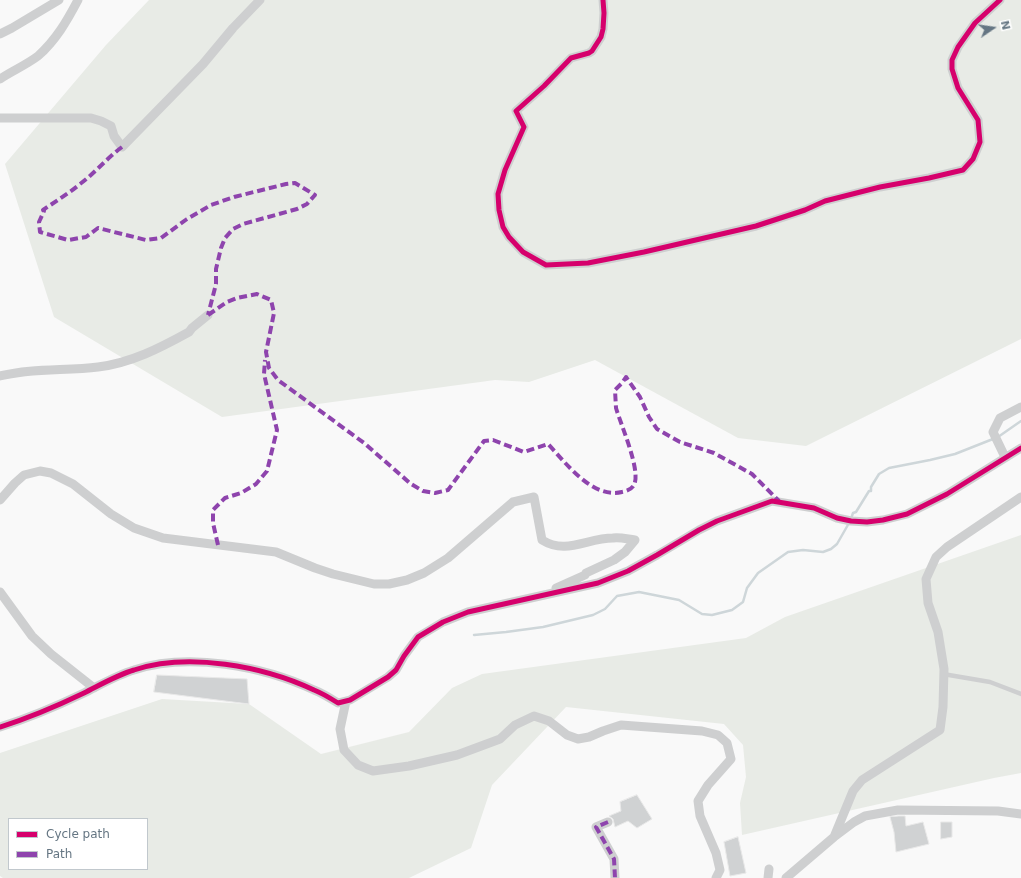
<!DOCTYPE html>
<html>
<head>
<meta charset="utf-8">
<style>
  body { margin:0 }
  #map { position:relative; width:1021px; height:878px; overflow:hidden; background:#f9f9f9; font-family:"DejaVu Sans",sans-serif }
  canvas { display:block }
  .legend { position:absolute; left:8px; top:818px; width:140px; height:52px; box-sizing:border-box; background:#fff; border:1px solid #c1c8cd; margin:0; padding:5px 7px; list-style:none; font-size:12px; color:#657683 }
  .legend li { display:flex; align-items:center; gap:8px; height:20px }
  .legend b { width:20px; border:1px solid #c1c8cd }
  .north { position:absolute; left:973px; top:8px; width:40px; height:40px; -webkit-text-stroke:3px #fff; paint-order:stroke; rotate:77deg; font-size:11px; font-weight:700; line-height:16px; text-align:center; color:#657683 }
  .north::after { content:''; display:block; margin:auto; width:14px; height:18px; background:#657683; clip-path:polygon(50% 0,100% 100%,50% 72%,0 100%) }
</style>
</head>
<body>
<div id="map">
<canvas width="1021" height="878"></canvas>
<ul class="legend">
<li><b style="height:5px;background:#d6006c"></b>Cycle path</li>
<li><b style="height:5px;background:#8e44ad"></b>Path</li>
</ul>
<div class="north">N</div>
</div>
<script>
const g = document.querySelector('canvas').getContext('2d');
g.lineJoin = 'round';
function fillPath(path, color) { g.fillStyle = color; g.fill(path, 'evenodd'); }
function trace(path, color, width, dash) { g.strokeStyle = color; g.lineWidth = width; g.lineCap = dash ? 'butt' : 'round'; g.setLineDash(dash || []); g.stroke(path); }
const green = new Path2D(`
  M149,0H1021V339L806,446L738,438L595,360L529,382L495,380L222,417L54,317L5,164L106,45Z
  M1021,535V773L994,778L742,835L740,803L746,777L743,745L724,724L566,707L492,785L471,848L409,878H3L0,876V753L162,699L249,704L321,754L409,732L452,688L482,674L746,638L785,617ZM9,819H147V869H9Z`);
const stream = new Path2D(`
  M851,519L853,513L856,512L869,491H871V487L879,474L889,468L930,460L955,454L998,437L1021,421
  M474,635L506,632L543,627L593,615L605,609L617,596L639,592L679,600L702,614L712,615L732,610L743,602L747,588L758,573L788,552L803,550L823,552L831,549L837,544L849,523`);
const building = new Path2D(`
  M157,675L247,679L249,704L154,692Z
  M637,795L652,819L637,828L628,821L615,827L613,819L609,816L621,811L620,802Z
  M899,816H905L906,826L923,822L929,844L896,852L894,832L890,817Z
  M941,822H952V837L941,839Z
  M738,837L746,873L730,876L724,842Z`);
const service = new Path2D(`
  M943,674L990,682L1021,694`);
const minor = new Path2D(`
  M603,0L604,13L603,29L601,37L592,51L589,53L571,58L544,86L516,111L524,127L505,170L498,194L499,210L503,227L509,237L523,252L546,265L588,263L644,252L756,226L805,210L825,201L880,187L929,178L963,170L973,159L980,142L978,120L958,88L952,69V60L958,47L975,23L1000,0
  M0,34L12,28L59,0
  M0,79C12,71 26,65 38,56C56,40 67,21 78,0
  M0,118H91L101,121L111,126L114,136L122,147L203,64L233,28L260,0
  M0,376C32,368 66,371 98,367C131,363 160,348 189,332L192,328L208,315
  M1005,457L993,432L1000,418L1021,407
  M0,500L15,483L24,475L40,471L51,473L73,484L111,514L134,528L163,538L276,552L315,568L333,574L374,584H389L407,580L424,573L448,558L513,502L534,497L542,540C566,555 587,538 613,538C620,537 627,539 635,540L625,552L614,560L586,573L585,575L556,588
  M0,592L32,636L51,654L94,688
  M346,701L340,729L344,750L358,765L373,771L409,766L457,755L500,739L515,725L534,716L549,721L567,735L578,739L589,737L603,731L621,725L702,731L718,735L727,743L731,759L708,785L698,801L700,816L716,853L720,870L716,878
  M0,727C29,718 57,706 84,693C100,685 117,675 134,670C188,652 263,666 314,690C322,693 330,698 338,703L350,700L388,677L396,670L404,656L418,637L443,622L468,612L598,583L628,571L657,555L699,530L717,521L772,501L814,508L837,518L851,521L867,522L883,520L907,514L947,494L1021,448
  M608,822L596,827L614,859L615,878
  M834,837L853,791L862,780L940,730L943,707L944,669L938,632L928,603L926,579L936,557L947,547L1021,497
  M768,878L769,869
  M786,878L834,837L854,822L865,816L898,810L998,811L1021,814`);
const quiet = new Path2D(`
  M122,147C107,158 95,173 80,184C68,194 56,201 43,210L44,211L39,222L40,232L68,240L86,237L98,228L146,240L161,238L187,219L211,205L234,197L286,184L295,183L315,195L307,204L297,209L243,224L233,229L225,238L221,248L216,269V284L208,315
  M208,315L227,302L237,298L257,294L271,300L274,313L266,352L269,368L278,380L364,443L411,484L423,491L435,493L448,490L484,441L493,440L524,452L548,444C566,463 592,499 622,492C628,491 634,488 635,482C639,466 621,425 616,408L615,390L622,383L626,377L640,397L649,417L657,429L680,442L714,453L752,474L779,501
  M218,545L213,523V510L225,498L241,493L256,484L267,471L277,430L264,374L265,360
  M608,822L596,827L614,859L615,878`);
const cycleway = new Path2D(`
  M603,0L604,13L603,29L601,37L592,51L589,53L571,58L544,86L516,111L524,127L505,170L498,194L499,210L503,227L509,237L523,252L546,265L588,263L644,252L756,226L805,210L825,201L880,187L929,178L963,170L973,159L980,142L978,120L958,88L952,69V60L958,47L975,23L1000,0
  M0,727C29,718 57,706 84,693C100,685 117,675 134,670C188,652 263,666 314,690C322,693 330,698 338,703L350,700L388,677L396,670L404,656L418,637L443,622L468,612L598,583L628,571L657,555L699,530L717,521L772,501L814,508L837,518L851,521L867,522L883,520L907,514L947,494L1021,448`);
fillPath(green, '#e8ebe6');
trace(stream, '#ced6d9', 2.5);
fillPath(building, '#d0d2d3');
trace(building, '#e8e8e8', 1);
trace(service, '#cecfd0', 4.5);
trace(minor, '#cecfd0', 9);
trace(quiet, '#8e44ad', 4, [8, 4]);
trace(cycleway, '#d6006c', 5);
</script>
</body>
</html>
